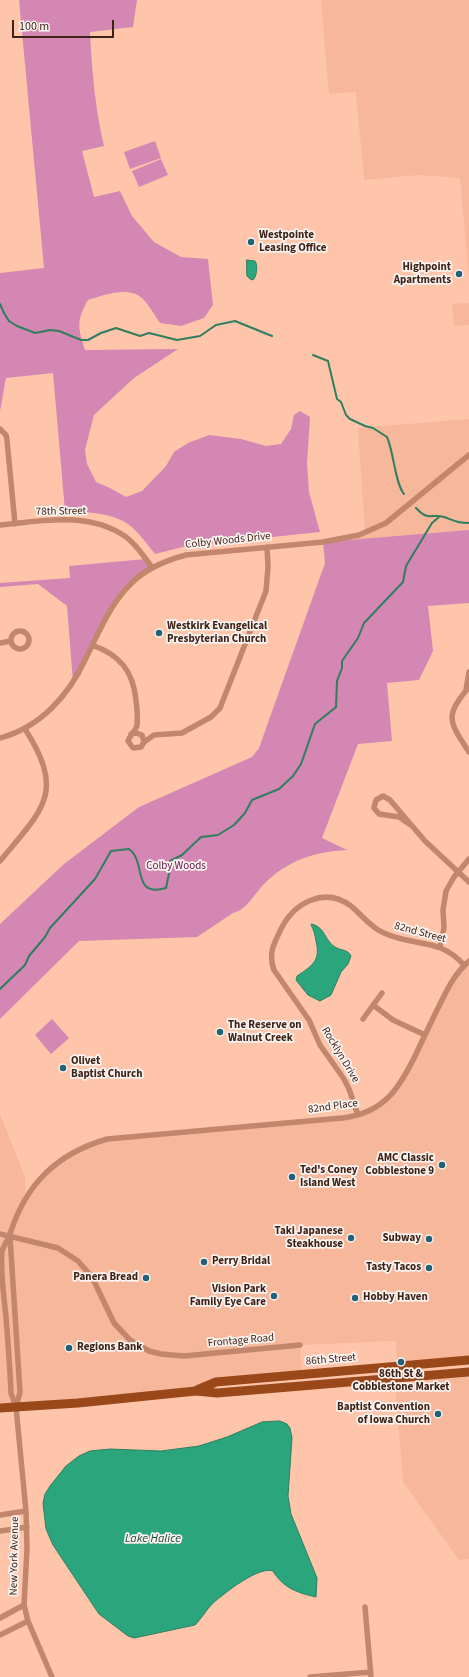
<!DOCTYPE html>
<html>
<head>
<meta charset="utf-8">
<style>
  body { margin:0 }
  #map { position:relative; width:469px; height:1677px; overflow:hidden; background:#ffc5ab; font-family:"Source Sans 3",sans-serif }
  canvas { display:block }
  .scale { position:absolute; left:12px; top:20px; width:102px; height:18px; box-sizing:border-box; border:2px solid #3d2216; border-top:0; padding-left:5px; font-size:12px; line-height:14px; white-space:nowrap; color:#3d2216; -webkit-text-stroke:3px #fbf3f0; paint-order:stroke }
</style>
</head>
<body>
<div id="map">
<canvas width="469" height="1677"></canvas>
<div class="scale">100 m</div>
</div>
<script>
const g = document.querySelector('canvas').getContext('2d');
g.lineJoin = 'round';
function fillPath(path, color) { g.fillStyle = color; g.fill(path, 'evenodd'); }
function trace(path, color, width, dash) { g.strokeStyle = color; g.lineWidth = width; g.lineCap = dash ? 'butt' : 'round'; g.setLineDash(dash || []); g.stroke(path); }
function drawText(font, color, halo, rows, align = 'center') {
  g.font = font + ' "Source Sans 3",sans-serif'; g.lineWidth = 3.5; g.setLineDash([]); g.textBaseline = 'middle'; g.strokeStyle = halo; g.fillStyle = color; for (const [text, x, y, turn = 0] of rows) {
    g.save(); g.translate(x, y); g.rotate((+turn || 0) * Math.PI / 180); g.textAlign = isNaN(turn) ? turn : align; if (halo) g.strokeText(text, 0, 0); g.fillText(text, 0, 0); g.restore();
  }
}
const built = new Path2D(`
  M321,0H469V278L460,178L418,175L364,180L356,92L329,94Z
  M469,303V325L454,326L452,304Z
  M469,419V530L323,542L365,533L358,428Z
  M469,961V1360L397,1366L396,1341L300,1345L302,1375L216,1382L196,1391L0,1408V1114L25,1177V1197L53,1165L107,1139L342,1118L373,1109L399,1085L448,988Z
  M469,1377V1559L459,1560L403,1482L395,1384Z`);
const green = new Path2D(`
  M19,0H137L133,27L90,32C92,71 95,108 104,146L82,151L94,197L120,191L132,216L154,242L181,257L208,259L213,305L204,318L181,326L160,323C155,316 150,307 144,300C130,285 105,295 88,300C76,321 78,327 85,350L178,349L134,378L94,415L85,450L87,464L96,482L110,488L126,497L142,491L166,466L174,452L188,443L209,435L241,439L266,446L281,444L291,429L294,415L300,411L310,417L307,463L309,492L320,532L187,546L155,554C146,543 136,528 123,521C105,512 84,512 65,511L53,373L6,378L0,411V273L44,268Z
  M155,141L161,158L130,169L124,152Z
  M161,159L168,175L139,187L132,171Z
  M469,530V603L428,606L433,651L419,680L387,683L392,741L358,744L322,838L347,850C314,852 288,860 264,884C255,893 247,910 233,913L197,937L79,941L0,1019V924L64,864L139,807L252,757L259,748L325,563L323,542Z
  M146,559L152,567L125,589L73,682L67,606L38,584L0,587V583L70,578L69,566Z
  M52,1019L69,1038L51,1054L35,1035Z`);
const water = new Path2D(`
  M247,260L255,261C258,265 257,276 253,280L250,279L247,276Z
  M312,924C326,928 324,940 335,947C341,951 348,949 351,956L348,964L341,972L331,995L320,1001L308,995L296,980L297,976C312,966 321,961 316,941C315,935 314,930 311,925Z
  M280,1421L287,1424L290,1428L292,1438L288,1496L291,1514L317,1578L316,1597C298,1593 283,1588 273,1571C258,1566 225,1593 213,1603C206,1610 202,1618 195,1625L134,1638L128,1636L99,1614L53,1545L46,1529L43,1503L45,1494L50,1486L66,1466L79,1456L90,1451L110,1449L161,1451L199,1446L227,1437L262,1422Z`);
const stream = new Path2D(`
  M0,304L4,313L9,321L17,326L35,333L50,330L59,331L81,340H88L101,333L116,328L140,336L149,333L177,340L200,336L216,325L235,321L272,336
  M313,355L328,361L337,399L341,402L346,415L350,419L365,426L373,428L387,437C394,453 395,483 404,494
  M416,508C429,522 431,513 444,517C455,521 458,523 469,523
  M0,989L25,965L29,956L45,937L50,928L95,879L111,851L129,849C147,862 131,898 166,888L170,869V861L182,855L201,837L218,835L234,825L245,813L252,800L279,789L293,776L301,764L315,724L336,707L337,681L342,668V661L358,638L364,623L403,582L406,566L432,523L439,517`);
const street = new Path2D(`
  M0,429L6,435L7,440L15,524
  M0,525C42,521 89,511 126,537C137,545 144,557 152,567
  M11 640a9 9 0 1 1 18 0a9 9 0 1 1-18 0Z
  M0,643L11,641
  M92,645C120,655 133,671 136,700C137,708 138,716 137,725C136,731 130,735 128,741L133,748L141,747L144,742L142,735L136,733L131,734
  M469,687C444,717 449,721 469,752
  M466,690L469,672
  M0,738C41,727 69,695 86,658C98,634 108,609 126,589C141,571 163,561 186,555L323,542L359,535L386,523L469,455
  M144,742L154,735L182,733L211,717L220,708L266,591L268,567L267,547
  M412,826L399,817L379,814L374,808L376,800L383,796L390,800L425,841L469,882
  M0,861C43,809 66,793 25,729
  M440,947L444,928L443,910L446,891L454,877L469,859
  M373,1005L393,1020L425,1035
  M363,1019L382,993
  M358,1115L349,1089L344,1079L320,1045L309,1020L274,970C268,954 274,943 281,929C294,903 324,886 351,906C361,914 371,928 384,933C414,947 439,937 464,965
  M0,1234L58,1248L78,1261L92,1277L114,1323L130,1340L149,1351L161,1354L184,1356L300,1345
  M10,1237L20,1392L16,1407
  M0,1515L26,1511
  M0,1531L27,1527
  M365,1607L371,1677
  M0,1618L24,1605
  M0,1635L28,1621
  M52,1677L28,1621L24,1605L27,1549L26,1511L16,1407L11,1393C10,1368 8,1342 6,1317C4,1296 0,1271 2,1251C4,1245 8,1240 10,1234C26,1184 56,1154 107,1139L342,1118C384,1113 399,1089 416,1054C424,1037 432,1020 440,1004C448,988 455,973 469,961
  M310,1677L371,1672`);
const primary = new Path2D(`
  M197,1390L216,1382L469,1360
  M0,1408L78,1403L196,1391L217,1393L469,1372`);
const markers = [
  [251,242,4,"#226177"],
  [459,274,4,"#226177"],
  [159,633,4,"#226177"],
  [220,1032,4,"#226177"],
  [63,1068,4,"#226177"],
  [442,1165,4,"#226177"],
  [292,1177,4,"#226177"],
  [351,1238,4,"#226177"],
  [429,1239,4,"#226177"],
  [204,1262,4,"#226177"],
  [429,1268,4,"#226177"],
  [146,1278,4,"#226177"],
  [274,1296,4,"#226177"],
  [355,1298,4,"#226177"],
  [69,1348,4,"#226177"],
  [401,1362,4,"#226177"],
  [438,1414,4,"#226177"]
];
const poiNames = [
  ["Westpointe",259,236],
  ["Leasing Office",259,249],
  ["Highpoint",451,268,"right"],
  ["Apartments",451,281,"right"],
  ["Westkirk Evangelical",167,627],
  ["Presbyterian Church",167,640],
  ["The Reserve on",228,1026],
  ["Walnut Creek",228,1039],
  ["Olivet",71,1062],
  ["Baptist Church",71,1075],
  ["AMC Classic",434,1159,"right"],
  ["Cobblestone 9",434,1172,"right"],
  ["Ted's Coney",300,1171],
  ["Island West",300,1184],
  ["Taki Japanese",343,1232,"right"],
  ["Steakhouse",343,1245,"right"],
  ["Subway",421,1239,"right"],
  ["Perry Bridal",212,1262],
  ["Tasty Tacos",421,1268,"right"],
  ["Panera Bread",138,1278,"right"],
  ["Vision Park",266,1290,"right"],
  ["Family Eye Care",266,1303,"right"],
  ["Hobby Haven",363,1298],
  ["Regions Bank",77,1348],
  ["86th St &",401,1375,"center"],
  ["Cobblestone Market",401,1388,"center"],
  ["Baptist Convention",430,1408,"right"],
  ["of Iowa Church",430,1421,"right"]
];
const streetNames = [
  ["78th Street",61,512,-1],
  ["Colby Woods Drive",228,541,-6],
  ["82nd Street",420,933,15],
  ["Rocklyn Drive",340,1055,59],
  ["82nd Place",333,1107,-8],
  ["Frontage Road",241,1341,-5],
  ["86th Street",331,1360,-5],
  ["New York Avenue",15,1556,-89]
];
const parkNames = [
  ["Colby Woods",176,867]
];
const waterNames = [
  ["Lake Halice",153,1539]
];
fillPath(built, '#f6b79b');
fillPath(green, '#d387b2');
fillPath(water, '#2aa57c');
trace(water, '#307e5d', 1);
trace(stream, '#307e5d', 2);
trace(street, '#c1866b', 5.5);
trace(primary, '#9a471a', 9);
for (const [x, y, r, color] of markers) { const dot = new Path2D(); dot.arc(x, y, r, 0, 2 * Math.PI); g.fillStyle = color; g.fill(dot); trace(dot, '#fbf3f0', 1.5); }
drawText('bold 11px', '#3d2216', '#fbf3f0', poiNames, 'left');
drawText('11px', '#3d2216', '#fbf3f0', streetNames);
drawText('11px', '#621547', '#fbf3f0', parkNames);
drawText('italic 12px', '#194937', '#fbf3f0', waterNames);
</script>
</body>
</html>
